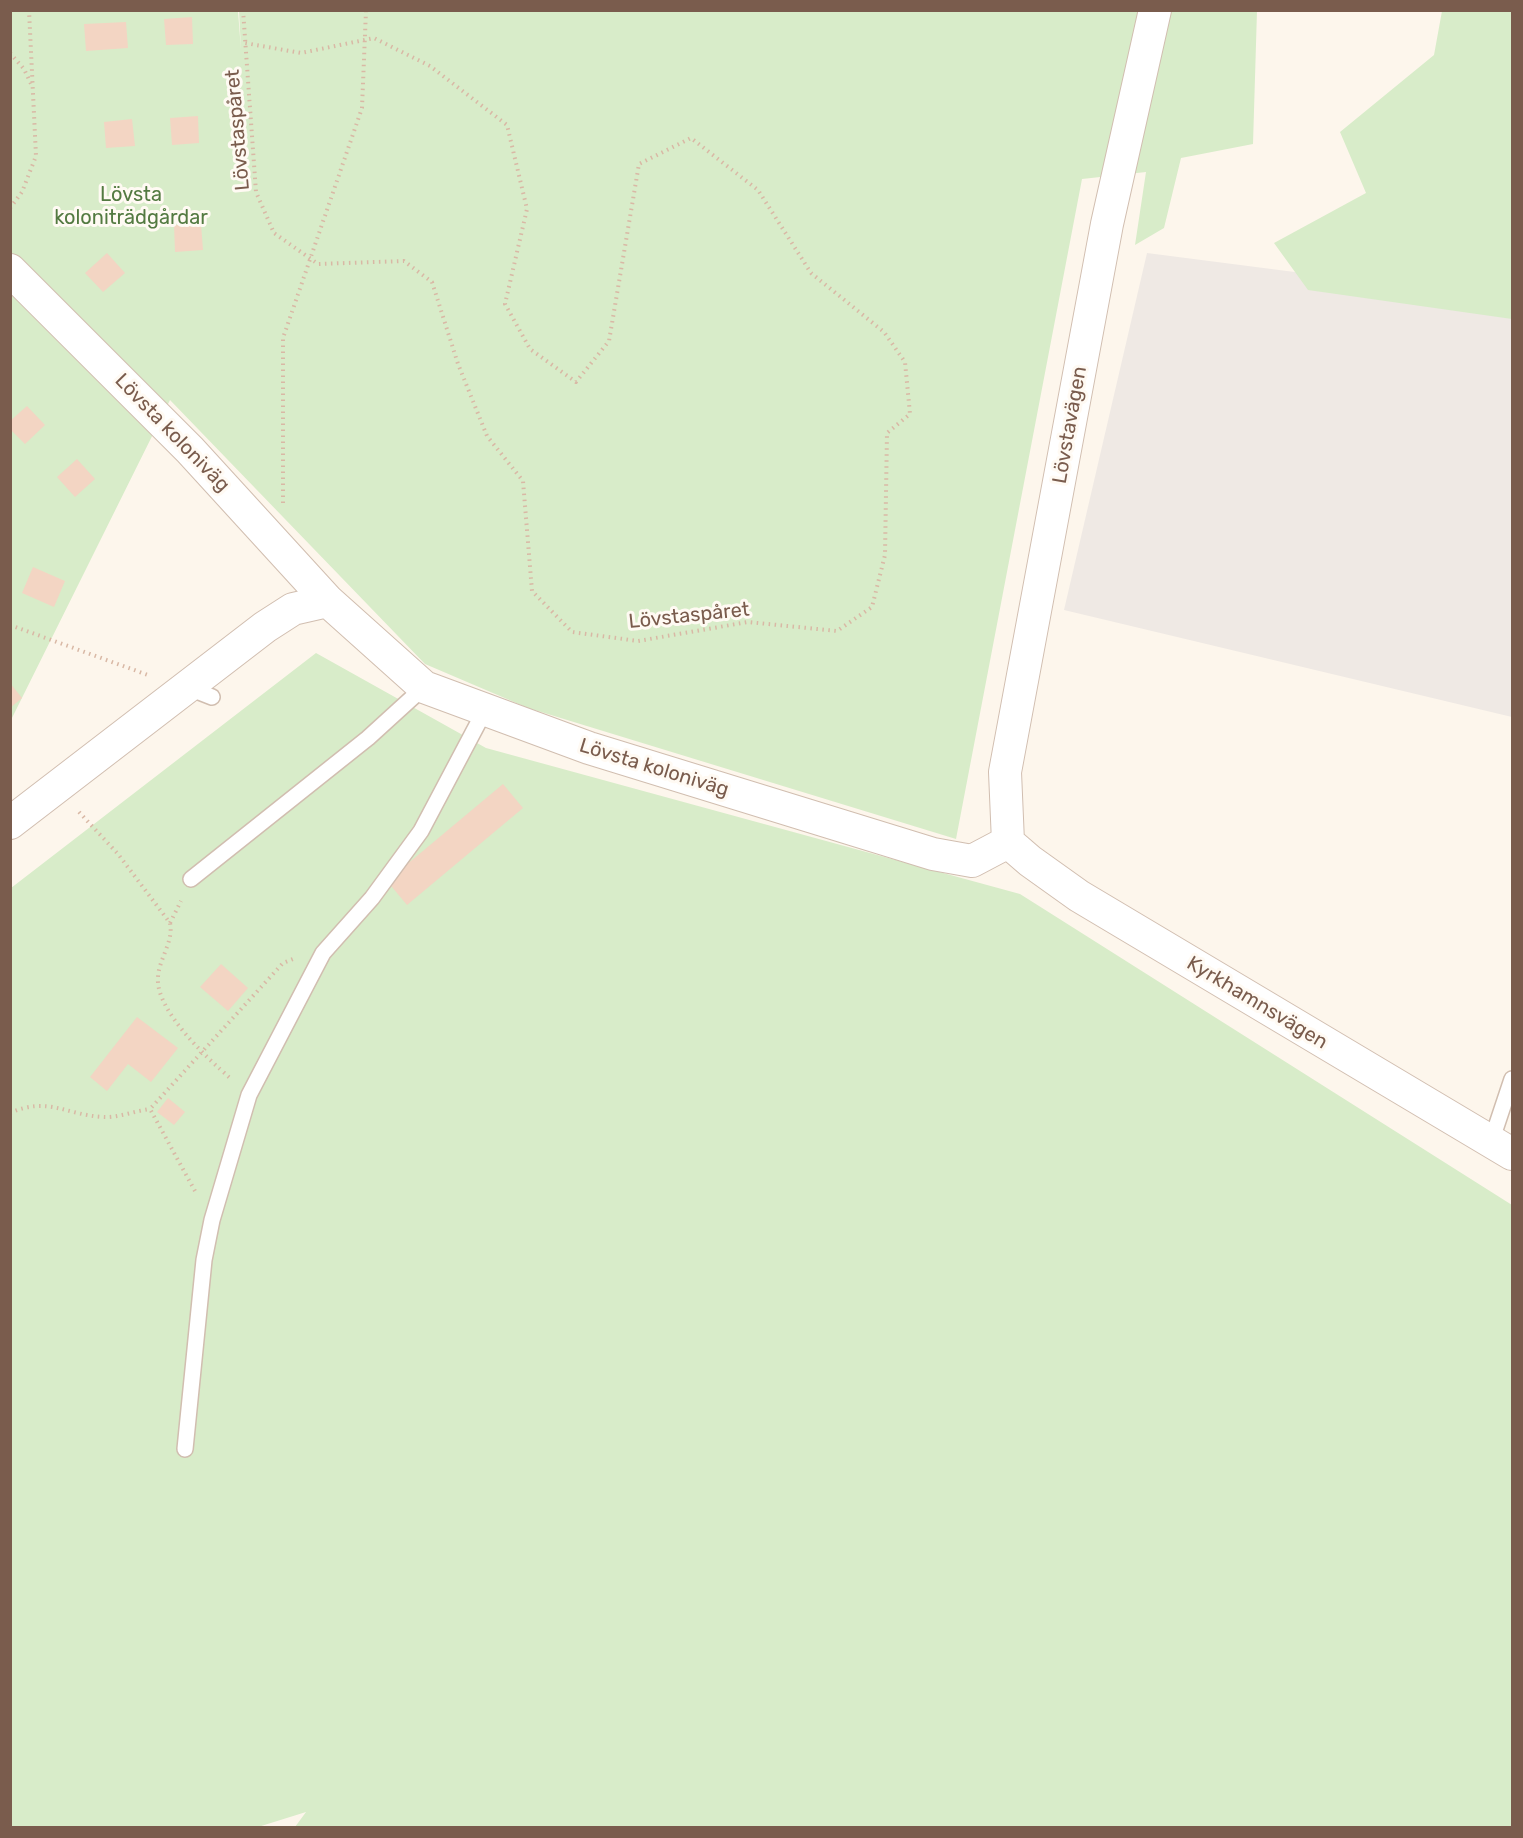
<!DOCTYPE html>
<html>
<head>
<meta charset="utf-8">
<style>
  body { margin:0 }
  #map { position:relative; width:1523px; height:1838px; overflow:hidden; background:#fdf6ec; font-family:Rubik,sans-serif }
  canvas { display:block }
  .frame { position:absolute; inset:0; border:12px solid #7a5c4d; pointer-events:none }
</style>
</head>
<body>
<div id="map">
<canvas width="1523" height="1838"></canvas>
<div class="frame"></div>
</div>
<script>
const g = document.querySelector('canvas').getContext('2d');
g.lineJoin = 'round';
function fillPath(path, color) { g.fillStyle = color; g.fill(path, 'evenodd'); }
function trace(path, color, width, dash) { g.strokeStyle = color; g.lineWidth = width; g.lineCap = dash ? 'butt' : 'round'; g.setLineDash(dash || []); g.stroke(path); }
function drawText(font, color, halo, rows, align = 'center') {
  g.font = font + ' Rubik,sans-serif'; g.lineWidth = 6; g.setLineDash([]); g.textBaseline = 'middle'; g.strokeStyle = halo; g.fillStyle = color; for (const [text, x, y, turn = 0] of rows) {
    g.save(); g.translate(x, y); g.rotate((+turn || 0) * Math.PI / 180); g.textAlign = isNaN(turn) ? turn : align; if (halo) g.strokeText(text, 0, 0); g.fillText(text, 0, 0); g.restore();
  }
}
const industrial = new Path2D(`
  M1147,253L1512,300V717L1064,610Z`);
const green = new Path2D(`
  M11,11H238L241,50L239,11H1257L1253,144L1181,158L1164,228L1135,245L1146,172L1082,179L956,839L528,708L425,664L170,400L11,720Z
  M1442,11H1512V319L1308,290L1274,243L1366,193L1340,132L1434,55Z
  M316,653L486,748L1020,894L1512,1205V1827H295L306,1812L258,1827L11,1828V888Z`);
const building = new Path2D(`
  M192,17L193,44L166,45L164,19Z
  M126,22L128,48L86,51L84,24Z
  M198,116L199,143L172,145L170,118Z
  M132,119L135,146L106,148L104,122Z
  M201,224L203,250L175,252L174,225Z
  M107,253L125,273L103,292L85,273Z
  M27,406L45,425L25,444L10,429V421Z
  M77,459L95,479L75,497L57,477Z
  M33,567L65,581L54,607L22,593Z
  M10,683L22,698L10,708Z
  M503,784L523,808L407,905L387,881Z
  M221,964L248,988L228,1011L200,987Z
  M137,1017L178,1048L151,1082L128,1064L107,1091L90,1077Z
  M168,1098L185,1112L174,1125L157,1112Z`);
const path = new Path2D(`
  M243,10L256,192L274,233L318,264L404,261L432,282L458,364L487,436L523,481L532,591L572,632L638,641L748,622L837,631L872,607L885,555L887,433L910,414L905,362L884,332L811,273L758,190L691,138L639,164L609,341L576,382L530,349L505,304L527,209L507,125L430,66L374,38L301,53L245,43
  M10,53L24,69L32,86
  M10,208L22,192L36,156L29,10
  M283,503V338L362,108L366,10
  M10,625L148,675
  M79,812L118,854L170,923C174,941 159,959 158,977C155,1010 207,1058 230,1078
  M170,923L181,901
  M10,1113C48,1096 66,1115 103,1117C117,1118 135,1111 150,1109
  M195,1191L150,1109L283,963L293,959`);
const service = new Path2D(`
  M189,688L212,697
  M191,879L368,738L424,687
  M1491,1142L1512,1079
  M185,1449L204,1260L212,1220L249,1095L323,953L372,898L421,831L485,710`);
const minor = new Path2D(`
  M10,270L190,450L328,601L424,687L589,748L933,854L972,861L1008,842
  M10,823L265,627L293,609L328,601
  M1008,842L1005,772L1107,224L1155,10
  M1008,842L1030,861L1079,896L1512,1154`);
const streetNames = [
  ["Lövstaspåret",238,130,-95],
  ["Lövstavägen",1070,425,-80],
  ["Lövsta koloniväg",172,433,46],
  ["Lövstaspåret",689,616,-6],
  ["Lövsta koloniväg",654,768,17],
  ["Kyrkhamnsvägen",1257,1003,31]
];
const parkNames = [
  ["Lövsta",131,195],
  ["koloniträdgårdar",131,218]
];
fillPath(industrial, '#efe9e4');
fillPath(green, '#d8ecc9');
fillPath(building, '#f3d5c3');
trace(service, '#d1beb0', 18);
trace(minor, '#d1beb0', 34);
trace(path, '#d9b8a5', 4, [1.5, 4.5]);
trace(service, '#fff', 15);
trace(minor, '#fff', 32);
drawText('20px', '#7a5c4d', '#fffaf3', streetNames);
drawText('20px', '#537a41', '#fffaf3', parkNames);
</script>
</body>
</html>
